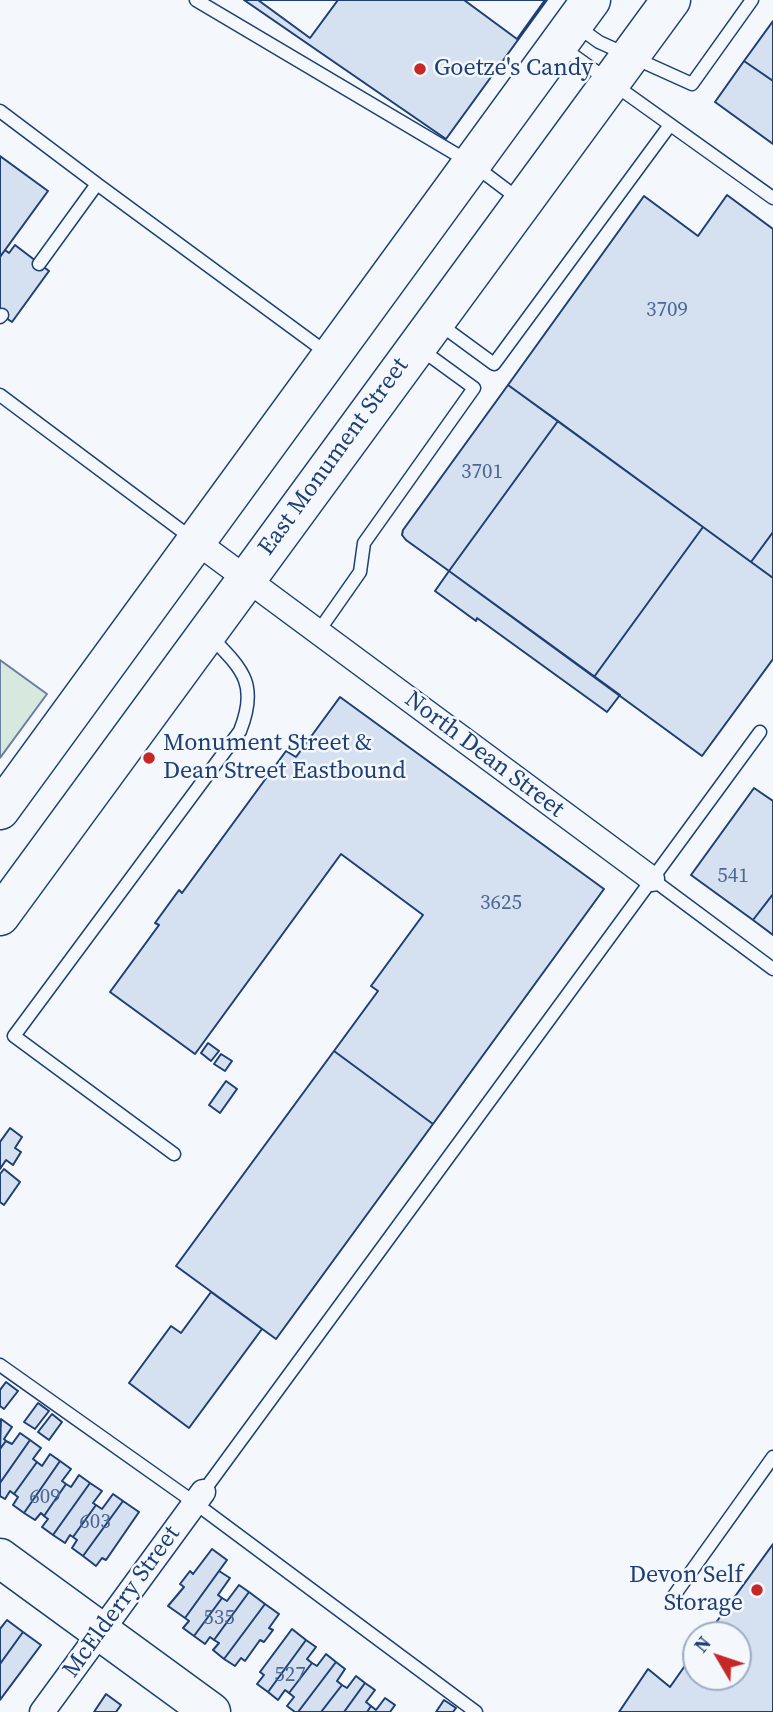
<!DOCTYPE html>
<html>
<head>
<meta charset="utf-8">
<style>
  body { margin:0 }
  #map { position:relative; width:773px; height:1712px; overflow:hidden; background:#f4f7fb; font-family:"Source Serif 4",serif }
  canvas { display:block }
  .north { position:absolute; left:682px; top:1621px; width:70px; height:70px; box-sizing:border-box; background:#f4f7fb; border:2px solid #9eadc5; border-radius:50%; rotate:309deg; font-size:19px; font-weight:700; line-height:28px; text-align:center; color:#1d3f73 }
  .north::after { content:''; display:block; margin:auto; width:24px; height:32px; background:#c62828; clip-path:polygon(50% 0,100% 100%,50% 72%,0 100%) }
</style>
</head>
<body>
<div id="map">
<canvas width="773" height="1712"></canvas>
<div class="north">N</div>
</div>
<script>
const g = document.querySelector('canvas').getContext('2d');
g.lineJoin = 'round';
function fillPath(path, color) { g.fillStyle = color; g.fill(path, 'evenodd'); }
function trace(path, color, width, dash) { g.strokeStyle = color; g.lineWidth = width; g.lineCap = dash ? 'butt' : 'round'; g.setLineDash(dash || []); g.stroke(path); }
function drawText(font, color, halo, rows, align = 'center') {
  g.font = font + ' "Source Serif 4",serif'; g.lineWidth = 5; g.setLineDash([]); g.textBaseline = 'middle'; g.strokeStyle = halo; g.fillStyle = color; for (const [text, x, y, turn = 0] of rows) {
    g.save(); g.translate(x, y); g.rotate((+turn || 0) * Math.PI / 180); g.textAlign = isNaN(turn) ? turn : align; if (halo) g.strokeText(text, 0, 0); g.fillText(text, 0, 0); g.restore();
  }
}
const green = new Path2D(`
  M0,660L47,694L0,758Z`);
const building = new Path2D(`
  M244,0H547L446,139Z
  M258,0H338L310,38Z
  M464,0H545L517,39Z
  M773,21V81L744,61Z
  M744,61L773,81V144L715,102Z
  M0,156L48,191L0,257Z
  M727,195L773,229V532L751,562L508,385L644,196L698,236Z
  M15,245L49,271L12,322L0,314V257L5,250L9,253Z
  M508,385L558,421L449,571L406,540L402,535L403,530Z
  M558,421L703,527L594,677L449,571Z
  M703,527L773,578V659L702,756L594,677Z
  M773,532V578L751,562Z
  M449,571L620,695L607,712L477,618L476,621L435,591Z
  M340,697L604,889L433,1124L334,1051L378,991L371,986L423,915L341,854L195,1054L110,992L159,925L155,923L179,890L182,893L286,751L296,757Z
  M754,788L773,801V894L753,920L691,875Z
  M773,894V935L753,920Z
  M208,1043L219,1051L211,1061L201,1053Z
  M334,1051L433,1124L276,1339L176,1266Z
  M221,1054L232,1061L225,1071L214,1064Z
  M226,1081L237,1089L220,1113L209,1105Z
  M10,1128L22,1137L15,1148L21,1152L13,1165L6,1160L0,1169V1142Z
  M4,1169L20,1182L4,1205L0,1202V1174Z
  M211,1292L262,1329L189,1428L129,1383L171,1326L181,1333Z
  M6,1382L18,1391L4,1409L0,1406V1390Z
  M38,1403L49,1411L35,1429L24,1422Z
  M52,1414L62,1422L49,1440L38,1432Z
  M1,1419L12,1427L4,1439L6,1441L0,1449Z
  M20,1433L30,1440L0,1483V1449L6,1441L12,1444Z
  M30,1440L41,1448L33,1459L37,1462L14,1494L10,1491L5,1499L0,1496V1483Z
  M50,1454L60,1461L24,1513L13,1505L18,1497L14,1494L37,1462L42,1466Z
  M60,1461L71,1469L62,1481L66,1484L44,1516L41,1513L35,1520L24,1513Z
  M79,1475L90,1483L53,1535L42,1527L48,1519L44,1516L66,1484L71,1487Z
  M90,1483L102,1491L93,1503L96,1505L73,1537L70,1535L65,1543L53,1535Z
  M113,1494L123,1501L83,1556L72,1548L77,1540L73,1537L96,1505L102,1509Z
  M123,1501L139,1512L106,1560L102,1558L96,1566L83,1556Z
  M773,1544V1712H619L648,1669L670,1687L696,1650V1677H738V1635H707Z
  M212,1549L227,1560L185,1618L168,1606L184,1587L180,1584L190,1571L193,1574Z
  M219,1571L230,1578L218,1595L222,1598L194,1636L183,1628L189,1621L185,1618Z
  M239,1585L249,1592L214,1640L210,1637L205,1644L194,1636L222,1598L227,1601Z
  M249,1592L265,1604L224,1659L213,1650L219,1643L214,1640Z
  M265,1604L279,1614L269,1628L273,1630L264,1642L260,1640L245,1661L241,1658L235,1666L224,1659Z
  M7,1620L23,1632L0,1664V1629Z
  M292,1629L306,1640L268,1692L257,1684L264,1675L260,1672Z
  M23,1632L41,1645L0,1700V1664Z
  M306,1640L316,1647L307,1659L312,1663L289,1693L285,1690L278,1700L268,1692Z
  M326,1654L336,1662L298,1712H295L287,1706L294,1697L289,1693L312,1663L317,1666Z
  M336,1662L345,1669L337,1681L342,1685L321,1712H298Z
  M356,1676L365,1683L344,1712H321L342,1685L347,1688Z
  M365,1683L375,1690L366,1702L371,1706L367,1712H344Z
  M106,1694L121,1705L116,1712H94Z
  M385,1698L395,1705L390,1712H367L371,1706L376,1710Z
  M444,1700L456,1708L453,1712H436Z`);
const lane = new Path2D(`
  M196,0L471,163L520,200
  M578,27L599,42L692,84L752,0
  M563,48L773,198
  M0,111L97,184L39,264
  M97,184L327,353
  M0,317L2,315
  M438,323L494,364L670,125
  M0,395L194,540
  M318,632L360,572L364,543L474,388L419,348
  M652,879L773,969
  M174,1154L14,1036L240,731C259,683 242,669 209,635
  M0,1365L195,1503L476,1712
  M203,1492L760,732
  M673,1597L773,1457`);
const street = new Path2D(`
  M194,540L652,879
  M42,1712L203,1492`);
const primary = new Path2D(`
  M0,810L591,0
  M0,916L671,0
  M0,1558L211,1712`);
const markers = [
  [420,69,7,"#c62828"],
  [149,758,7,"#c62828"],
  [757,1590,7,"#c62828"]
];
const numberNames = [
  ["3709",667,311],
  ["3701",482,473],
  ["541",733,877],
  ["3625",501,904],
  ["609",45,1498],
  ["603",95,1523],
  ["535",219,1619],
  ["527",290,1676]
];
const poiNames = [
  ["Goetze's Candy",434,69],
  ["Monument Street &",163,744],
  ["Dean Street Eastbound",163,772],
  ["Devon Self",743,1576,"right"],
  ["Storage",743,1604,"right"]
];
const streetNames = [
  ["East Monument Street",334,457,-54],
  ["North Dean Street",484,755,37],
  ["McElderry Street",122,1602,-54]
];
fillPath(green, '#d7e8df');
trace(green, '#687fa3', 2);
fillPath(building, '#d5e0f0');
trace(building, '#1d3f73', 2);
trace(lane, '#1d3f73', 15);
trace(street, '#1d3f73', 27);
trace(primary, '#1d3f73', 41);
trace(lane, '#f4f7fb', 12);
trace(street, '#f4f7fb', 24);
trace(primary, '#f4f7fb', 38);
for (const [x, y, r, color] of markers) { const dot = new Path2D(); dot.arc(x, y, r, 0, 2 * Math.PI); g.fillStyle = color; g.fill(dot); trace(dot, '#f4f7fb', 2.5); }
drawText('21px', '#4b6792', null, numberNames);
drawText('24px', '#1d3f73', '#f4f7fb', poiNames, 'left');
drawText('24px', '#1d3f73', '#f4f7fb', streetNames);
</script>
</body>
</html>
